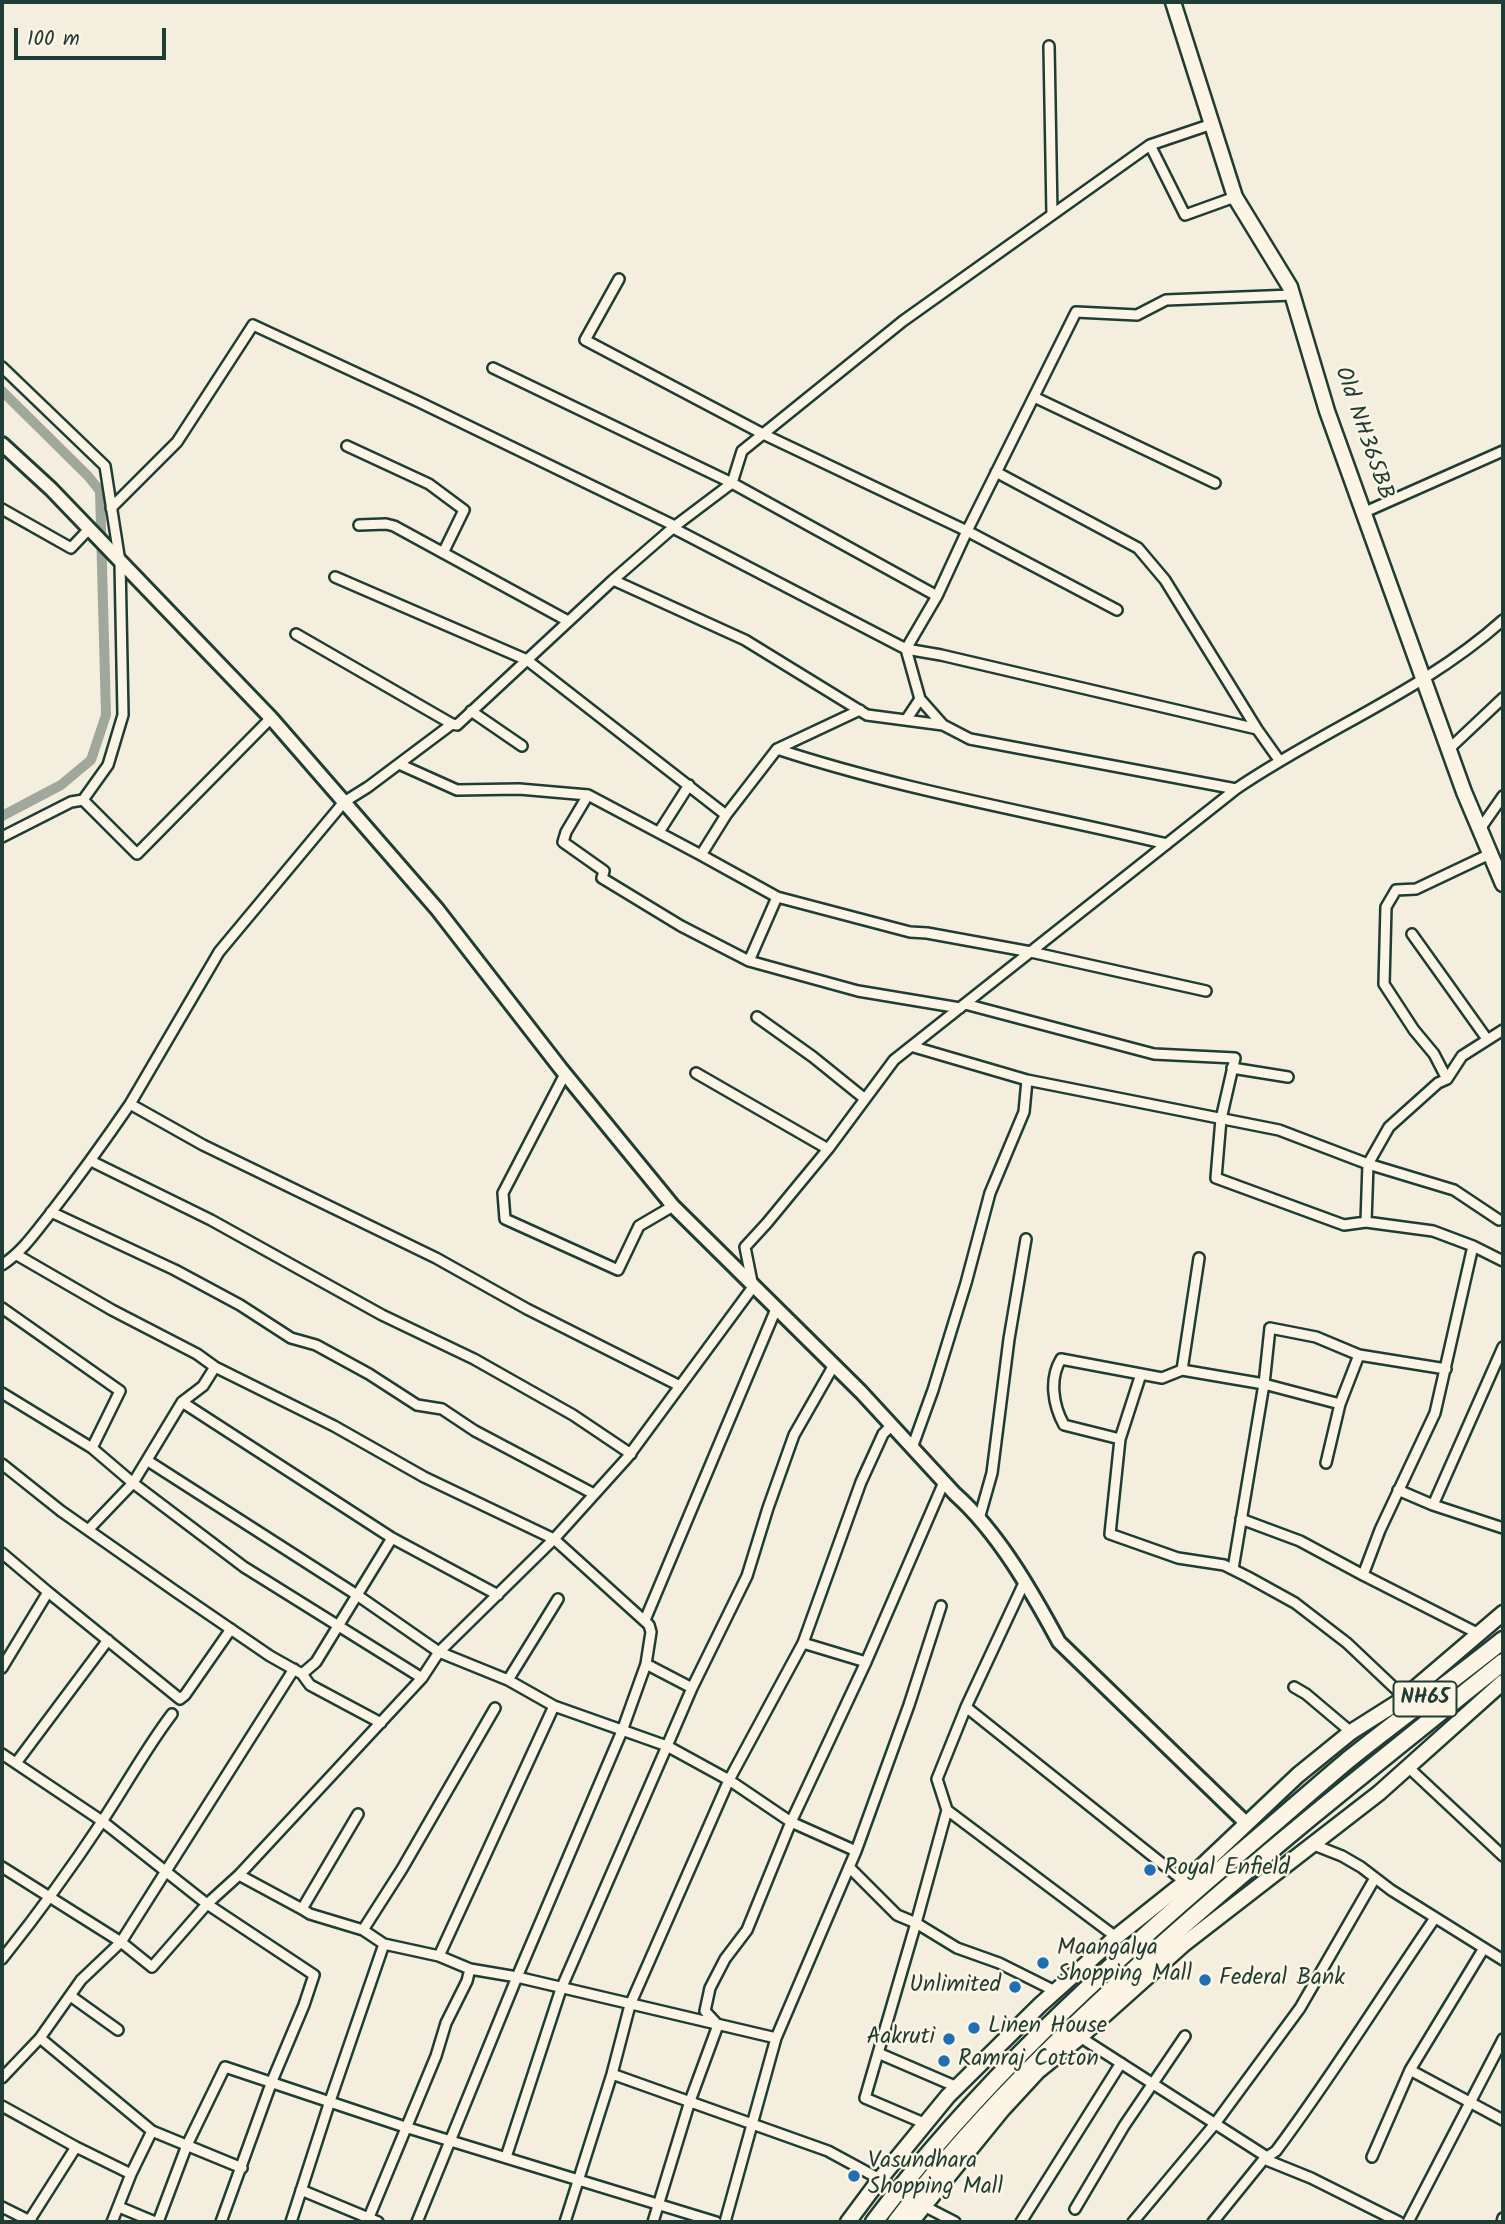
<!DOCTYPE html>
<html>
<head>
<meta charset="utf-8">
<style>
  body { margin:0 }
  #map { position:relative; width:1505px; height:2224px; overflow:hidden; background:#f3eede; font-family:Kalam,sans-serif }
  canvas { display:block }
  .frame { position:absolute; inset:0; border:4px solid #1f3d34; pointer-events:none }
  .scale { position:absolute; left:14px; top:28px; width:152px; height:32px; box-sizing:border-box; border:4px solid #1f3d34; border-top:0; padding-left:9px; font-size:21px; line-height:24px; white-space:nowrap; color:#1f3d34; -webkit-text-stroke:5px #fcf5e5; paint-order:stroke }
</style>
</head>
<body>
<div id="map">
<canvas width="1505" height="2224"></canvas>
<div class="frame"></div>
<div class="scale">100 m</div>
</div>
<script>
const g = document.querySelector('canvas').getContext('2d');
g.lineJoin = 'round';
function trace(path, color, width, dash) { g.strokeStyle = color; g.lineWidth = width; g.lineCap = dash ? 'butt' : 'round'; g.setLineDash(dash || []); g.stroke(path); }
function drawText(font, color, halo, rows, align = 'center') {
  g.font = font + ' Kalam,sans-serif'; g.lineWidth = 5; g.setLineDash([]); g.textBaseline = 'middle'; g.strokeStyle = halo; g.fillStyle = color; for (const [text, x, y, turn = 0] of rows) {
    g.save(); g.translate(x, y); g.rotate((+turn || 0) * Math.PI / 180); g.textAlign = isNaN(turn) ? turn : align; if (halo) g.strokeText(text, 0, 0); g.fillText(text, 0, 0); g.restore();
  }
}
const canal = new Path2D(`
  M2,391L88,476L100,491L106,715L91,760L61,785L2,816`);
const street = new Path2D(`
  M1049,46L1052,215
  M1150,145L1185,215L1235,197
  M619,279L585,340L763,434L967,531L937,596
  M2,367L105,466L120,562L123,715L108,765L83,800
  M493,368L732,483L937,596L906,649L673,528
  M1034,397L1215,483
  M347,446L429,484L464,510L443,553
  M996,472L1138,548L1165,580L1257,729
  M111,508L177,442L253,325L419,402L675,526
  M2,509L71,548L89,529
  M1365,512L1503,451
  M359,525L386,524L394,526L568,621
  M335,577L527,660L726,815
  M613,580L745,640L867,715L943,725L970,739L1236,789
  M1117,610L967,531L1076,312L1137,315L1166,300L1292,295
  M296,634L452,724
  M860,710L777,749C905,791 1037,813 1167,844
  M471,711L522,746
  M906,720L920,699
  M943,725L920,699L906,649L941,655L1257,729L1279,760
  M777,749L726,815L701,855L777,897L910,932L927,933L1031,952L1206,991
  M1449,749L1503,698
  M399,764L457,790L519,789L588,795
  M1480,829L1503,796
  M659,832L689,785
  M2,837L71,802L83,800L137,854L271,718
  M701,855L588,795L566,832L563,842L604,871L602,878L681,926L749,961
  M777,897L749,961L858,991L960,1008
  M1412,934L1487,1039
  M965,1004L1154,1054L1235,1058L1221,1119L1216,1178L1344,1225L1366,1222L1433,1231L1473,1246
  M757,1017L813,1057L865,1099
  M914,1047L1027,1080L1279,1130L1368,1164L1454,1190L1499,1220
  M1232,1068L1288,1077
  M696,1073L828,1149
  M565,1074L503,1193L505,1219L618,1270L639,1226L673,1206
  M1447,1079L1434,1054L1414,1030L1384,984L1386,907L1396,890L1416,889L1492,853
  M130,1104L219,952L344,802L368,787L452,724L457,725L613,580L675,526L732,483L742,451L903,321L1150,145L1212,124
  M91,1161L211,1220L382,1315L474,1359L573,1415L631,1454
  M51,1212L175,1270L240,1305L291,1338L316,1345L369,1374L417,1405L442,1409L475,1431L594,1494
  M1366,1222L1368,1164L1389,1127L1438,1083L1447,1079L1462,1056L1503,1030
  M17,1255L112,1310L197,1354L215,1367L334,1426L424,1477L554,1539L649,1625L651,1632L646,1664L692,1688
  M1199,1258L1182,1370L1162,1378L1061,1359C1049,1379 1053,1405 1064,1425L1120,1439L1110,1534L1178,1558L1224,1565L1248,1577L1295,1603L1347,1643L1404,1697
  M2,1265C22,1252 35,1233 50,1214C78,1178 104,1142 130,1104L203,1145L436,1258L527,1309L680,1386
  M2,1308L120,1391L92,1448L2,1393
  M1182,1370L1264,1384L1340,1404
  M182,1402L392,1538L498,1595
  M1120,1439L1141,1374
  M92,1448L133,1483L244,1567L422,1678
  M912,1448L933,1390L966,1283L990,1193L1024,1112L1027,1080
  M148,1461L357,1595L439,1652L508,1680L554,1706
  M1326,1463L1340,1404L1359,1355
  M2,1464L61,1511L175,1591L270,1656L302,1674L310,1685L381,1723
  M1398,1490L1433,1505L1503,1528
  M1433,1505L1503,1347
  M979,1519L992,1473L1009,1339L1026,1239
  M1241,1519L1300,1541L1363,1575
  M89,1529L133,1483L182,1402L203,1386L215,1367
  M2,1553L48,1592L2,1668
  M1233,1569L1264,1384L1270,1328L1316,1337L1359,1355L1446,1369
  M1024,1583L966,1707L1185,1882
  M48,1592L180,1699L185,1695L231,1629
  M645,1620L776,1309
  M1479,1634L1363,1575L1380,1530L1435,1413L1473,1246L1503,1261
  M803,1643L861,1482L883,1434L892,1425
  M302,1674L316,1662L392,1538
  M508,1680L558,1599
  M1294,1687L1306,1694L1351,1732
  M966,1707L937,1779L947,1810L1116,1937
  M2,1754L102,1821L207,1904L314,1975L304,2005L272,2081L221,2222
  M16,1763L108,1640
  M1408,1767L1503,1856
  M947,1810L916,1923L957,1948L999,1963L1055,1991
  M358,1814L302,1909L310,1914L363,1930L384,1944L439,1956L470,1969L517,1977L776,2038
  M1314,1845L1342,1856L1361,1867L1391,1890L1503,1960
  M856,1851L791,1822L729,1780L803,1643L866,1662L944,1482
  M2,1867L121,1942L294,1669
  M849,1867L897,1915L916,1923L865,2098L926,2124
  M239,1875L302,1909
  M363,1930L402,1869L495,1708
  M1484,1948L1410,2070L1503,2120
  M439,1956L554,1706L667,1746L561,1989L506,2157
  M2,1959C37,1915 70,1870 101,1823C125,1787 146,1748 172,1714
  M72,1997L118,2030
  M1080,2037L1267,2157
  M40,2038L152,2131L242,2168
  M878,2053L957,2087
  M612,2074L828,2151L887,2183
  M2,2078L40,2038L81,1980L121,1942L152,1967L207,1904L239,1875L422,1678L439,1652L554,1539L627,1458L753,1287L745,1247L767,1223L828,1149L894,1060L1236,789C1324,729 1424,691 1503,620
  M2,2106L76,2147L131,2174
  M1372,2157L1410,2070
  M1264,2159L1311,2178L1399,2222
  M301,2190L378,2222
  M920,2204L955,2222
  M2,2207L32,2222
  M119,2207L155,2222
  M1075,2209L1124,2126L1185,2036
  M29,2221L76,2147
  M112,2222L131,2174L152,2131
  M158,2222L187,2145L225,2067L405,2127L716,2222
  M291,2222L330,2101L384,1944
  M367,2222L436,2056L446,2023L467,1981L470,1969
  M417,2222L517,1977L622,1731L646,1664
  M565,2222L612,2074L630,2005L729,1780L667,1746L692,1688L747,1576L768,1508L794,1435L834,1365
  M653,2222L690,2101L718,2025L705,2011L710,1988L725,1959L747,1930L791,1822L866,1662
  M725,2222L776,2038L856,1851L909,1705L941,1606
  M1021,2222L1121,2063
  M1133,2222L1214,2125L1300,2008L1375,1878
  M1213,2222L1264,2159L1276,2151C1333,2075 1382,1995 1435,1918
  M1408,2222L1503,2039
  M1502,2222L1503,2218`);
const secondary = new Path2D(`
  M2,444L51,489L271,718L437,909L561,1069L673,1206L861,1392L955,1494C998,1532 1032,1592 1059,1642L1246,1823`);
const primary = new Path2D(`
  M1173,2L1235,197L1290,287L1327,411L1464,792L1503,884
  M848,2222L880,2179L948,2096L1040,2005L1116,1937L1185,1882L1298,1775L1351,1732L1400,1701L1503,1613
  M911,2222L1002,2110L1038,2071L1080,2037L1184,1944L1379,1793L1503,1682`);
const highway = new Path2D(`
  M874,2222C978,2084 1104,1969 1235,1857C1273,1825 1310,1792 1348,1760C1399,1719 1452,1681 1503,1640
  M896,2222C970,2124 1057,2039 1148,1957C1262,1854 1383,1758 1503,1662`);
const markers = [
  [1150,1870,7,"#1f6fb2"],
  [1043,1963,7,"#1f6fb2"],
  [1205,1980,7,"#1f6fb2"],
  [1015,1987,7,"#1f6fb2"],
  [974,2028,7,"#1f6fb2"],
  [949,2039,7,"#1f6fb2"],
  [944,2061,7,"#1f6fb2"],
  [854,2176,7,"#1f6fb2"]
];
const shields = [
  [1425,1699,63]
];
const shieldNames = [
  ["NH65",1425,1699]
];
const streetNames = [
  ["Old NH365BB",1362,434,71]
];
const poiNames = [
  ["Royal Enfield",1164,1870],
  ["Maangalya",1057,1950],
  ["Shopping Mall",1057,1976],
  ["Federal Bank",1219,1980],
  ["Unlimited",1001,1987,"right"],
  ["Linen House",988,2028],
  ["Aakruti",935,2039,"right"],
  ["Ramraj Cotton",958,2061],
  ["Vasundhara",868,2163],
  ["Shopping Mall",868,2189]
];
trace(canal, '#a0a89b', 10);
trace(street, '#1f3d34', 14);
trace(secondary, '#1f3d34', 18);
trace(primary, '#1f3d34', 19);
trace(highway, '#1f3d34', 21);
trace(street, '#fcf5e5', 9);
trace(secondary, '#fcf5e5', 12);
trace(primary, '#fcf5e5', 14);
trace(highway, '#fcf5e5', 16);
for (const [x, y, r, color] of markers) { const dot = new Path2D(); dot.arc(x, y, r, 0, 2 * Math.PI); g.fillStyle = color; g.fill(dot); trace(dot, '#fcf5e5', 2.5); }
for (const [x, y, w] of shields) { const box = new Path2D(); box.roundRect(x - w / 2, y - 17.5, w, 35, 5); g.fillStyle = '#fcf5e5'; g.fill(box); trace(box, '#1f3d34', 2); }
drawText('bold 21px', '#1f3d34', null, shieldNames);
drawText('23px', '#1f3d34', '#fcf5e5', streetNames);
drawText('23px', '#1f3d34', '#fcf5e5', poiNames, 'left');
</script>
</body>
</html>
